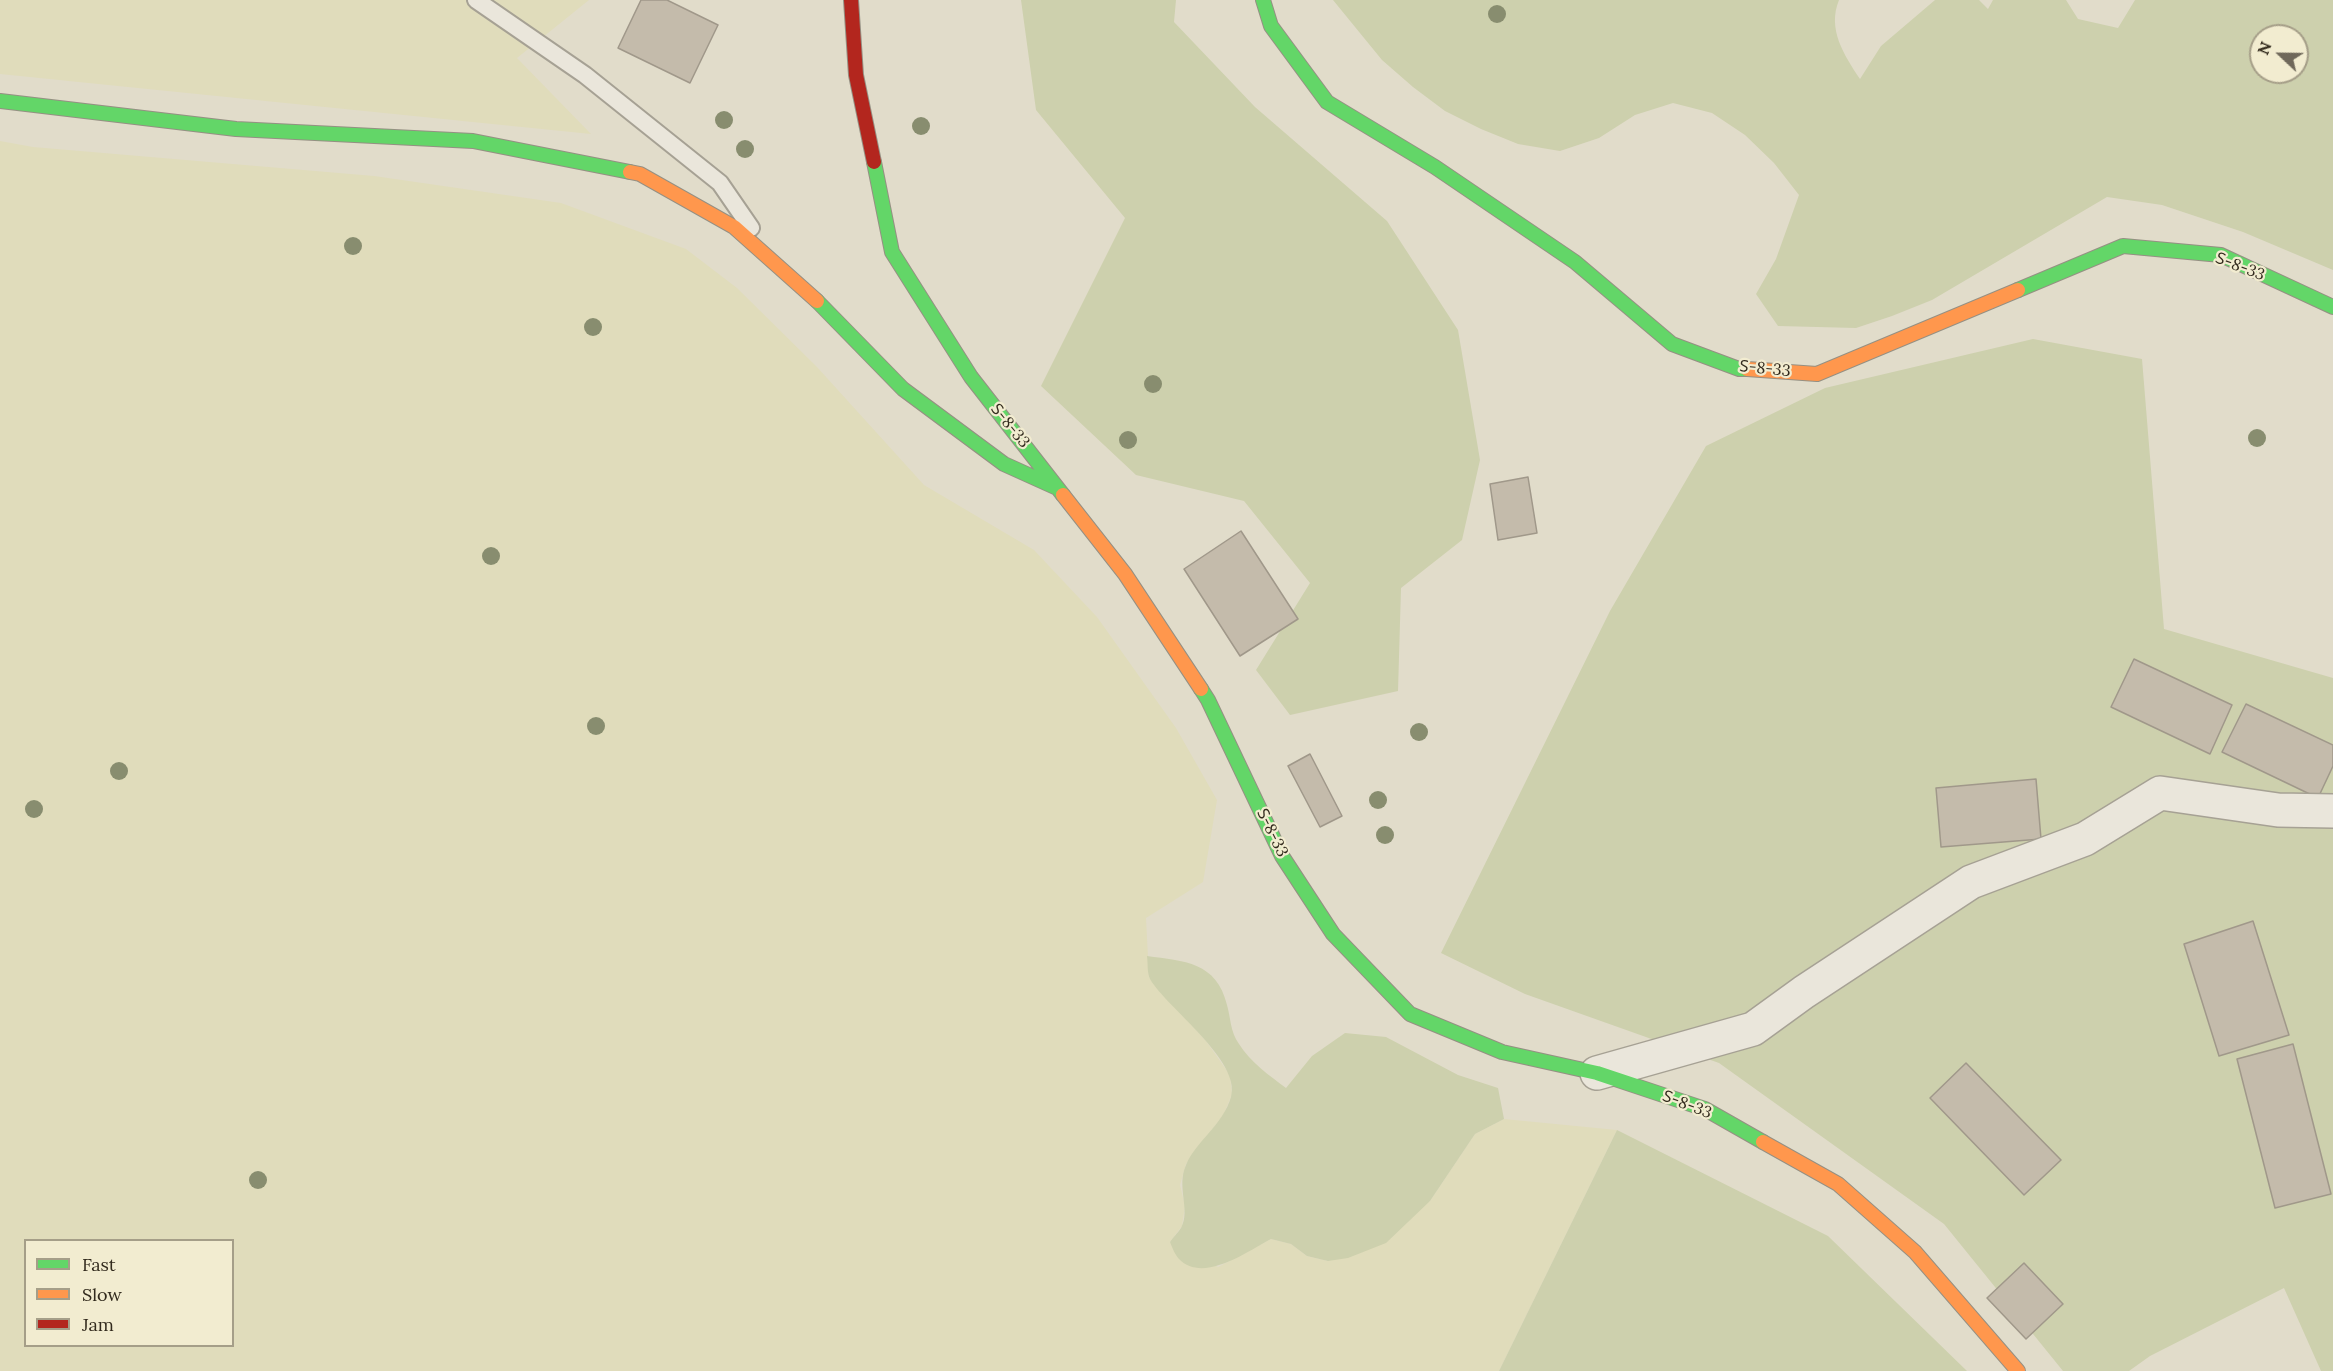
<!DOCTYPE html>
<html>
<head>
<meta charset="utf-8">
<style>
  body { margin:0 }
  #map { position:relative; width:2333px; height:1371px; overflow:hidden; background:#e1dcca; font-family:Lora,serif }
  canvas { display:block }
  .legend { position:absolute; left:24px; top:1239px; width:210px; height:108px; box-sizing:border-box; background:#f2ecd0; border:2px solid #a59e88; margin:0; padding:8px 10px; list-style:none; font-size:18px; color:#322a1d }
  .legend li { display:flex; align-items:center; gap:12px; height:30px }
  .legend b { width:30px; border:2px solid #a59e88 }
  .north { position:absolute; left:2249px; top:24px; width:60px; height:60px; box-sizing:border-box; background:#f2ecd0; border:2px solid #a59e88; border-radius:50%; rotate:292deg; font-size:16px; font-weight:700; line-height:24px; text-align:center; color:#322a1d }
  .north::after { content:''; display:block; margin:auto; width:21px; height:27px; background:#6f685a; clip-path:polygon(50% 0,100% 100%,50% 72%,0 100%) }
</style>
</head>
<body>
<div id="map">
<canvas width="2333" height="1371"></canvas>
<ul class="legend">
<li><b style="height:8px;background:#63d668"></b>Fast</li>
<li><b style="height:8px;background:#ff974d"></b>Slow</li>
<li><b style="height:8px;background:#b3261e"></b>Jam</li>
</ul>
<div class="north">N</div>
</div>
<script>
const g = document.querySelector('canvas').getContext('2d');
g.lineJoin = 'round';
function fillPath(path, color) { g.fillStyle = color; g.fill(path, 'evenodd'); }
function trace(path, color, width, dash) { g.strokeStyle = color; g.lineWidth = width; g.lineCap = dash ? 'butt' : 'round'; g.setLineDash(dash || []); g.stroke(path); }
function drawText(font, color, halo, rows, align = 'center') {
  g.font = font + ' Lora,"Noto Sans Armenian",serif'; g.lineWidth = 4.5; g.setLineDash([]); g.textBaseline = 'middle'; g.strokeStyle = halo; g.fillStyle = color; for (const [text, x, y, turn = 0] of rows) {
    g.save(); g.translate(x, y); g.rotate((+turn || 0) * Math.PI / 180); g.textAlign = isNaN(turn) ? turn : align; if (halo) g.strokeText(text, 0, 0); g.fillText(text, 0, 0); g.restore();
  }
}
const farmland = new Path2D(`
  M0,0H589L517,58L591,134L0,74Z
  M0,141L33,147L374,176L561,203L686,249L737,288L817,367L924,485L1034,550L1097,617L1176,728L1217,800L1203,882L1146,918L1149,977L1206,1041L1230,1075L1232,1094L1224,1114L1186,1164L1180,1185L1185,1206L1182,1226L1170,1242L1218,1267L1271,1239L1291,1244L1307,1256L1328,1261L1430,1201L1475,1134L1504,1119L1617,1130L1499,1371H0ZM26,1240H232V1346H26Z`);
const green = new Path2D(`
  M1021,0H1176L1174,22L1255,107L1387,221L1458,330L1480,460L1462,540L1401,588L1398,691L1290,715L1256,670L1310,583L1244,501L1136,475L1041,386L1125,218L1036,110Z
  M1333,0H1839C1827,29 1844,55 1860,79L1881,46L1935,0H1979L1988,9L1993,0H2066L2078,19L2118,28L2135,0H2333V270L2243,232L2162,205L2107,197L1932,300L1892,316L1856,328L1778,326L1756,294L1776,259L1799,195L1774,163L1745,135L1712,113L1673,103L1635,115L1599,138L1560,151L1518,144L1481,129L1445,111L1413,87L1382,60ZM2261,36H2297V72H2261Z
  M2033,339L2142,359L2164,629L2333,678V1371H2321L2284,1288L2150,1356L2129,1371H2063L1944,1224L1719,1063L1525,994L1441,953L1610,611L1706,446L1825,388Z
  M1147,956C1184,961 1217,962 1227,1005C1231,1019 1230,1031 1239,1044C1251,1063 1269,1075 1286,1088L1312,1056L1345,1033L1386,1037L1458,1075L1498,1088L1504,1119L1475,1134L1430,1201L1386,1243L1348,1258L1328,1261L1307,1256L1291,1244L1271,1239C1248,1251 1203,1284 1179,1259C1175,1255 1172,1247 1170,1242C1173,1237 1178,1233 1181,1228C1191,1210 1176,1187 1186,1165C1196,1141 1223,1125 1231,1097C1242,1061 1166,1007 1150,979C1147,973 1148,963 1147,956Z
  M1617,1130L1828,1236L1967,1371H1499Z`);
const building = new Path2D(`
  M641,0H667L718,25L690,83L618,48Z
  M1528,477L1537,533L1498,540L1490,484Z
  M1241,531L1298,619L1240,656L1184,569Z
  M2134,659L2232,705L2210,754L2111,707Z
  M2246,704L2333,745V766L2318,798L2222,752Z
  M1310,754L1342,816L1320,827L1288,766Z
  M2036,779L2041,839L1941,847L1936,788Z
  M2253,921L2289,1035L2219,1056L2184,944Z
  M2293,1044L2331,1194L2275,1208L2237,1059Z
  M1966,1063L2061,1160L2024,1195L1930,1098Z
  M2024,1263L2063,1304L2026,1339L1987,1298Z`);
const lane = new Path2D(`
  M476,0L585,75L720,183L751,228`);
const street = new Path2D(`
  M1597,1073L1753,1029L1804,992L1971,882L2085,839L2160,793L2278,810L2333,811`);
const fast = new Path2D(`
  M1263,0L1271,26L1327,102L1435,167L1575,262L1672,344L1739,369H1747
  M0,101L236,129L473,141L630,172
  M874,162L892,252L971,377L1063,495
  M2018,290L2123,246L2221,255L2333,307
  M817,301L903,389L1004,464L1055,487
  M1201,689L1208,700L1282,856L1333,934L1410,1014L1502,1052L1597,1073L1705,1109L1763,1142`);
const slow = new Path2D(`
  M630,172L640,174L734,227L817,301
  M1747,369L1817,374L2018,290
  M1063,495L1125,574L1201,689
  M1763,1142L1838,1184L1915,1252L2018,1371`);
const jam = new Path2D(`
  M851,0L856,75L874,162`);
const trees = [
  [1497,14],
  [724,120],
  [921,126],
  [745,149],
  [353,246],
  [593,327],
  [1153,384],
  [2257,438],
  [1128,440],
  [491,556],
  [596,726],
  [1419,732],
  [119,771],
  [1378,800],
  [34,809],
  [1385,835],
  [258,1180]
];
const streetNames = [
  ["Տ-8-33",2240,267,21],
  ["Տ-8-33",1765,369,6],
  ["Տ-8-33",1010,426,51],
  ["Տ-8-33",1272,833,64],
  ["Տ-8-33",1687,1105,21]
];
fillPath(farmland, '#e0dcbb');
fillPath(green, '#cdd0ad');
fillPath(building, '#c4bbab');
trace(building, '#a0988a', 1.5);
trace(lane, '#a6a194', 20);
trace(street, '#a6a194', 36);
trace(fast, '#959083', 16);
trace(slow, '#959083', 16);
trace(jam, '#959083', 16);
trace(lane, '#eae6db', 16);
trace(street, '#eae6db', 33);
trace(fast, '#63d668', 14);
trace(slow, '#ff974d', 14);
trace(jam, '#b3261e', 14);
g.fillStyle = '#888d6f';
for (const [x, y] of trees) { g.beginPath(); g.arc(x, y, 9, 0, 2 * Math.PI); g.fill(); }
drawText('16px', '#322a1d', '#f2ecd0', streetNames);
</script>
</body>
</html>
